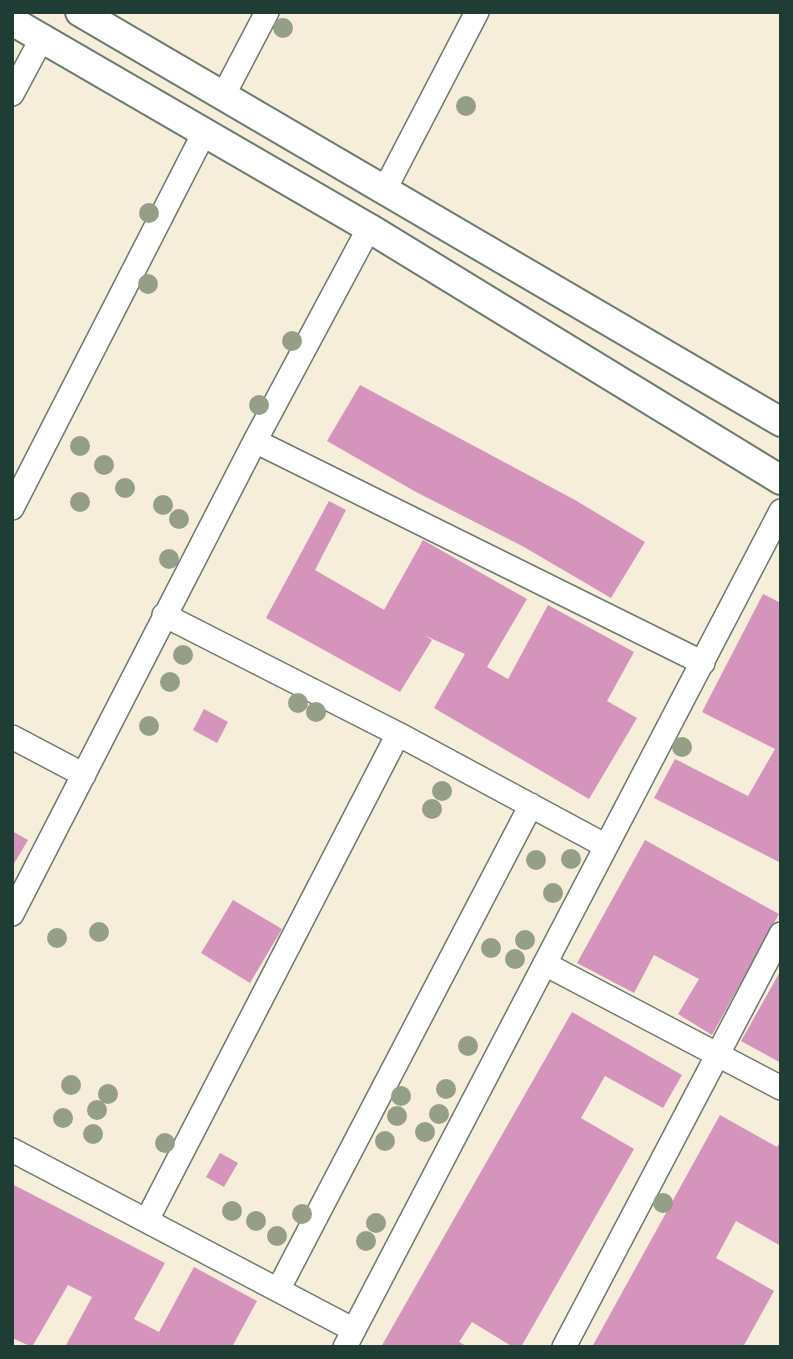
<!DOCTYPE html>
<html>
<head>
<meta charset="utf-8">
<style>
  body { margin:0 }
  #map { position:relative; width:793px; height:1359px; overflow:hidden; background:#f7eddb; font-family:"Gentium Book Plus",serif }
  canvas { display:block }
  .frame { position:absolute; inset:0; border:14px solid #1f3d34; pointer-events:none }
</style>
</head>
<body>
<div id="map">
<canvas width="793" height="1359"></canvas>
<div class="frame"></div>
</div>
<script>
const g = document.querySelector('canvas').getContext('2d');
g.lineJoin = 'round';
function fillPath(path, color) { g.fillStyle = color; g.fill(path, 'evenodd'); }
function trace(path, color, width, dash) { g.strokeStyle = color; g.lineWidth = width; g.lineCap = dash ? 'butt' : 'round'; g.setLineDash(dash || []); g.stroke(path); }
const building = new Path2D(`
  M360,385L575,500L645,542L611,598L524,547L416,492L327,441Z
  M329,501L346,510L315,570L384,610L423,540L527,599L487,667L508,679L548,605L634,652L607,701L637,718L589,799L434,708L465,654L424,635L432,640L400,692L266,618Z
  M763,594L781,603V863L654,798L675,759L748,796L775,749L702,712Z
  M204,709L228,722L217,743L193,730Z
  M12,831L28,840L12,867Z
  M645,840L779,914L712,1035L678,1014L699,979L654,955L634,993L577,963Z
  M233,900L282,929L250,983L201,953Z
  M781,970V1063L741,1041Z
  M572,1012L682,1075L663,1108L605,1076L581,1118L634,1149L521,1347H513L472,1322L459,1342L468,1347H381Z
  M720,1115L777,1147L781,1141V1246L736,1221L716,1258L774,1291L743,1347H592Z
  M220,1153L238,1163L224,1187L206,1177Z
  M12,1184L165,1263L134,1319L159,1332L194,1267L257,1301L232,1347H65L92,1297L68,1285L32,1347L12,1338Z`);
const minor = new Path2D(`
  M12,94L42,38
  M223,96L267,12
  M385,189L477,12
  M255,441L703,663
  M12,508L204,133
  M164,615L398,734L606,846
  M12,737L84,775
  M12,914L255,441L369,228
  M545,964L781,1088
  M12,1150L354,1330
  M147,1220L398,734
  M278,1290L531,805
  M345,1347L781,511
  M564,1347L781,934`);
const tertiary = new Path2D(`
  M80,12L781,422
  M12,21L369,228L781,480`);
const trees = [
  [283,28],
  [466,106],
  [149,213],
  [148,284],
  [292,341],
  [259,405],
  [80,446],
  [104,465],
  [125,488],
  [80,502],
  [163,505],
  [179,519],
  [169,559],
  [183,655],
  [170,682],
  [298,703],
  [316,712],
  [149,726],
  [682,747],
  [442,791],
  [432,809],
  [571,859],
  [536,860],
  [553,893],
  [99,932],
  [57,938],
  [525,940],
  [491,948],
  [515,959],
  [468,1046],
  [71,1085],
  [446,1089],
  [108,1094],
  [401,1096],
  [97,1110],
  [439,1114],
  [397,1116],
  [63,1118],
  [425,1132],
  [93,1134],
  [385,1141],
  [165,1143],
  [663,1203],
  [232,1211],
  [302,1214],
  [256,1221],
  [376,1223],
  [277,1236],
  [366,1241]
];
fillPath(building, '#d594bc');
trace(minor, '#6b7b6e', 26);
trace(tertiary, '#6b7b6e', 32);
trace(minor, '#fff', 23);
trace(tertiary, '#fff', 28);
g.fillStyle = '#959f87';
for (const [x, y] of trees) { g.beginPath(); g.arc(x, y, 10, 0, 2 * Math.PI); g.fill(); }
</script>
</body>
</html>
